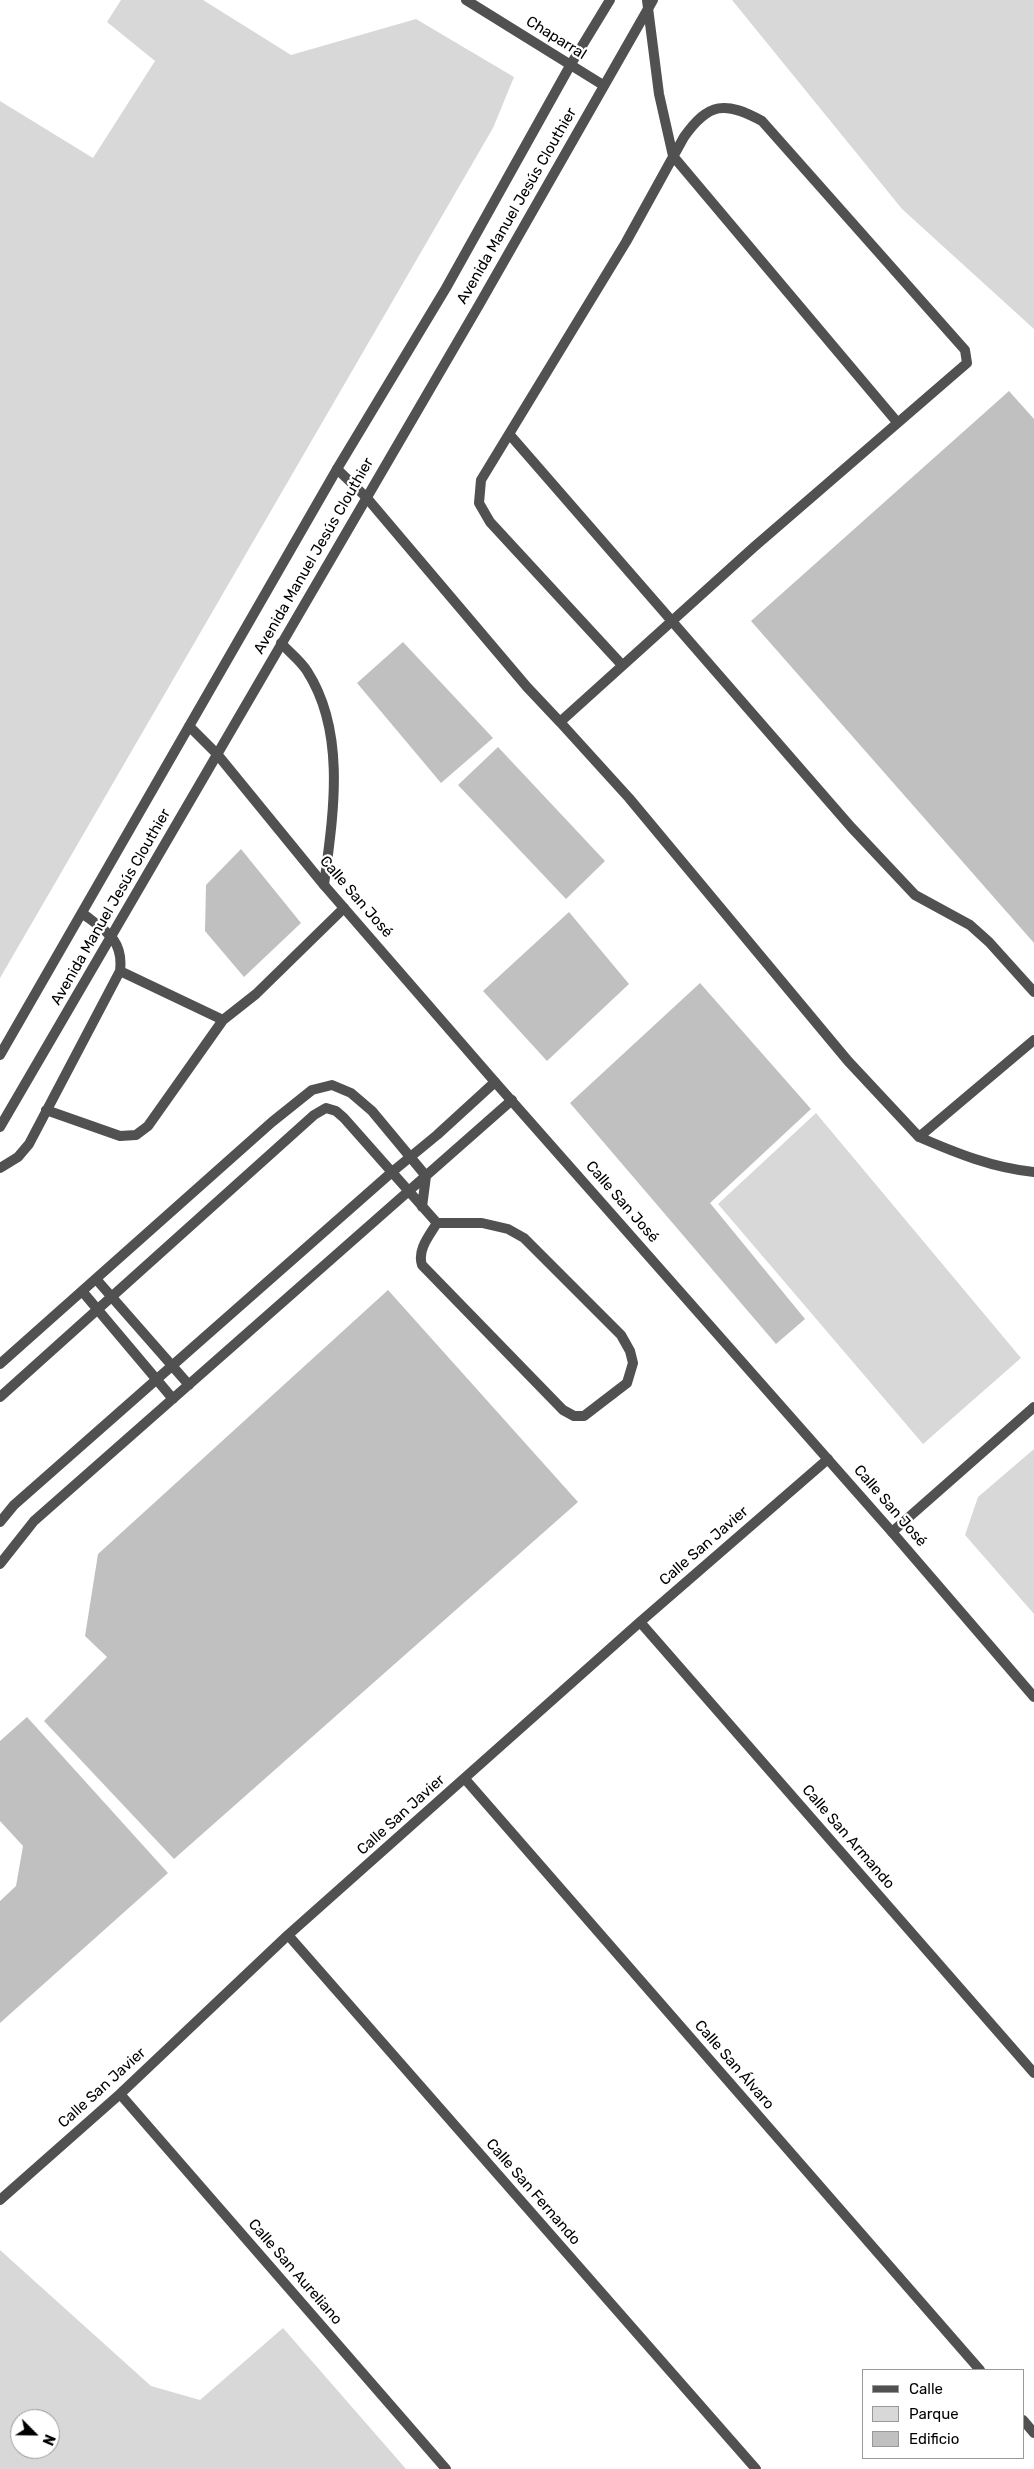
<!DOCTYPE html>
<html>
<head>
<meta charset="utf-8">
<style>
  body { margin:0 }
  #map { position:relative; width:1034px; height:2469px; overflow:hidden; background:#fff; font-family:Rubik,sans-serif }
  canvas { display:block }
  .legend { position:absolute; left:862px; top:2369px; width:162px; height:90px; box-sizing:border-box; background:#fff; border:1px solid #999; margin:0; padding:6px 9px; list-style:none; font-size:15px; color:#000 }
  .legend li { display:flex; align-items:center; gap:10px; height:25px }
  .legend b { width:25px; border:1px solid #999 }
  .north { position:absolute; left:10px; top:2409px; width:50px; height:50px; box-sizing:border-box; background:#fff; border:1px solid #999; border-radius:50%; rotate:113deg; font-size:14px; font-weight:700; line-height:20px; text-align:center; color:#000 }
  .north::after { content:''; display:block; margin:auto; width:18px; height:22px; background:#000; clip-path:polygon(50% 0,100% 100%,50% 72%,0 100%) }
</style>
</head>
<body>
<div id="map">
<canvas width="1034" height="2469"></canvas>
<ul class="legend">
<li><b style="height:6px;background:#515151"></b>Calle</li>
<li><b style="height:14px;background:#d8d8d8"></b>Parque</li>
<li><b style="height:14px;background:#c0c0c0"></b>Edificio</li>
</ul>
<div class="north">N</div>
</div>
<script>
const g = document.querySelector('canvas').getContext('2d');
g.lineJoin = 'round';
function fillPath(path, color) { g.fillStyle = color; g.fill(path, 'evenodd'); }
function trace(path, color, width, dash) { g.strokeStyle = color; g.lineWidth = width; g.lineCap = dash ? 'butt' : 'round'; g.setLineDash(dash || []); g.stroke(path); }
function drawText(font, color, halo, rows, align = 'center') {
  g.font = font + ' Rubik,sans-serif'; g.lineWidth = 4.5; g.setLineDash([]); g.textBaseline = 'middle'; g.strokeStyle = halo; g.fillStyle = color; for (const [text, x, y, turn = 0] of rows) {
    g.save(); g.translate(x, y); g.rotate((+turn || 0) * Math.PI / 180); g.textAlign = isNaN(turn) ? turn : align; if (halo) g.strokeText(text, 0, 0); g.fillText(text, 0, 0); g.restore();
  }
}
const green = new Path2D(`
  M121,0H203L291,55L416,19L514,77L493,128L0,978V101L93,158L155,61L107,22Z
  M732,0H1034V329L902,209Z
  M816,1113L1021,1358L923,1444L718,1204Z
  M1034,1449V1614L965,1535L978,1497Z
  M0,2250L151,2386L200,2400L283,2328L406,2469H0ZM20,2419H50V2449H20Z`);
const building = new Path2D(`
  M1009,391L1034,419V943L751,621Z
  M403,642L493,738L441,783L357,683Z
  M498,747L605,861L566,899L458,785Z
  M241,849L301,923L244,977L205,931L206,885Z
  M569,912L629,984L547,1061L483,991Z
  M700,983L811,1109L710,1203L805,1319L776,1344L570,1103Z
  M388,1290L578,1502L174,1859L44,1721L107,1657L85,1636L98,1554Z
  M27,1717L168,1873L0,2023V1901L16,1886L23,1846L0,1821V1741Z`);
const service = new Path2D(`
  M647,0L659,94L673,156L897,422
  M510,435L851,827L915,895L970,925L989,942L1034,992
  M337,469L366,497L527,687L560,722L754,547L967,363L965,350L762,121C725,101 709,102 684,137L626,242L481,480L479,503L490,522L622,665
  M281,643C289,652 301,661 307,671C347,733 333,816 324,885
  M560,722L629,798L848,1061L919,1137L1034,1040
  M120,971L223,1020L256,994L344,908
  M46,1110L120,1136L136,1135L148,1126L223,1020
  M919,1137C956,1153 993,1168 1034,1172
  M0,1168L18,1157L29,1144L120,971C124,939 104,930 82,913
  M96,1279L189,1385
  M82,1291L173,1399
  M0,1364L272,1122L312,1090L332,1085L351,1093L372,1111L426,1176L422,1207
  M0,1397L314,1115L326,1108L336,1111L344,1118L437,1223H482L508,1229L524,1238L621,1335L630,1351L633,1363L627,1383L584,1416H574L563,1410L422,1265C417,1250 429,1236 437,1223
  M0,1522L14,1505L392,1172L437,1135L495,1082
  M0,1564L34,1521L512,1100`);
const minor = new Path2D(`
  M466,0L603,85
  M892,1532L1034,1407
  M640,1622L1034,2073
  M465,1779L980,2370
  M288,1935L756,2469
  M120,2094L446,2469
  M0,2200L120,2094L288,1935L640,1622L828,1459
  M1023,2420L1034,2433`);
const tertiary = new Path2D(`
  M189,726L217,754L324,885L495,1082L892,1532L1034,1697
  M0,1055L337,469L446,288L571,64L610,0
  M0,1127L479,305L653,0`);
const streetNames = [
  ["Chaparral",556,38,32],
  ["Avenida Manuel Jesús Clouthier",517,206,-60],
  ["Avenida Manuel Jesús Clouthier",314,556,-60],
  ["Calle San José",356,897,49],
  ["Avenida Manuel Jesús Clouthier",111,907,-60],
  ["Calle San José",622,1202,49],
  ["Calle San José",890,1506,49],
  ["Calle San Javier",704,1546,-41],
  ["Calle San Javier",401,1815,-42],
  ["Calle San Armando",848,1837,49],
  ["Calle San Álvaro",734,2065,49],
  ["Calle San Javier",102,2088,-42],
  ["Calle San Fernando",533,2192,49],
  ["Calle San Aureliano",295,2272,49]
];
fillPath(green, '#d8d8d8');
fillPath(building, '#c0c0c0');
trace(service, '#515151', 10);
trace(minor, '#515151', 10);
trace(tertiary, '#515151', 10);
drawText('15px', '#000', '#fff', streetNames);
</script>
</body>
</html>
